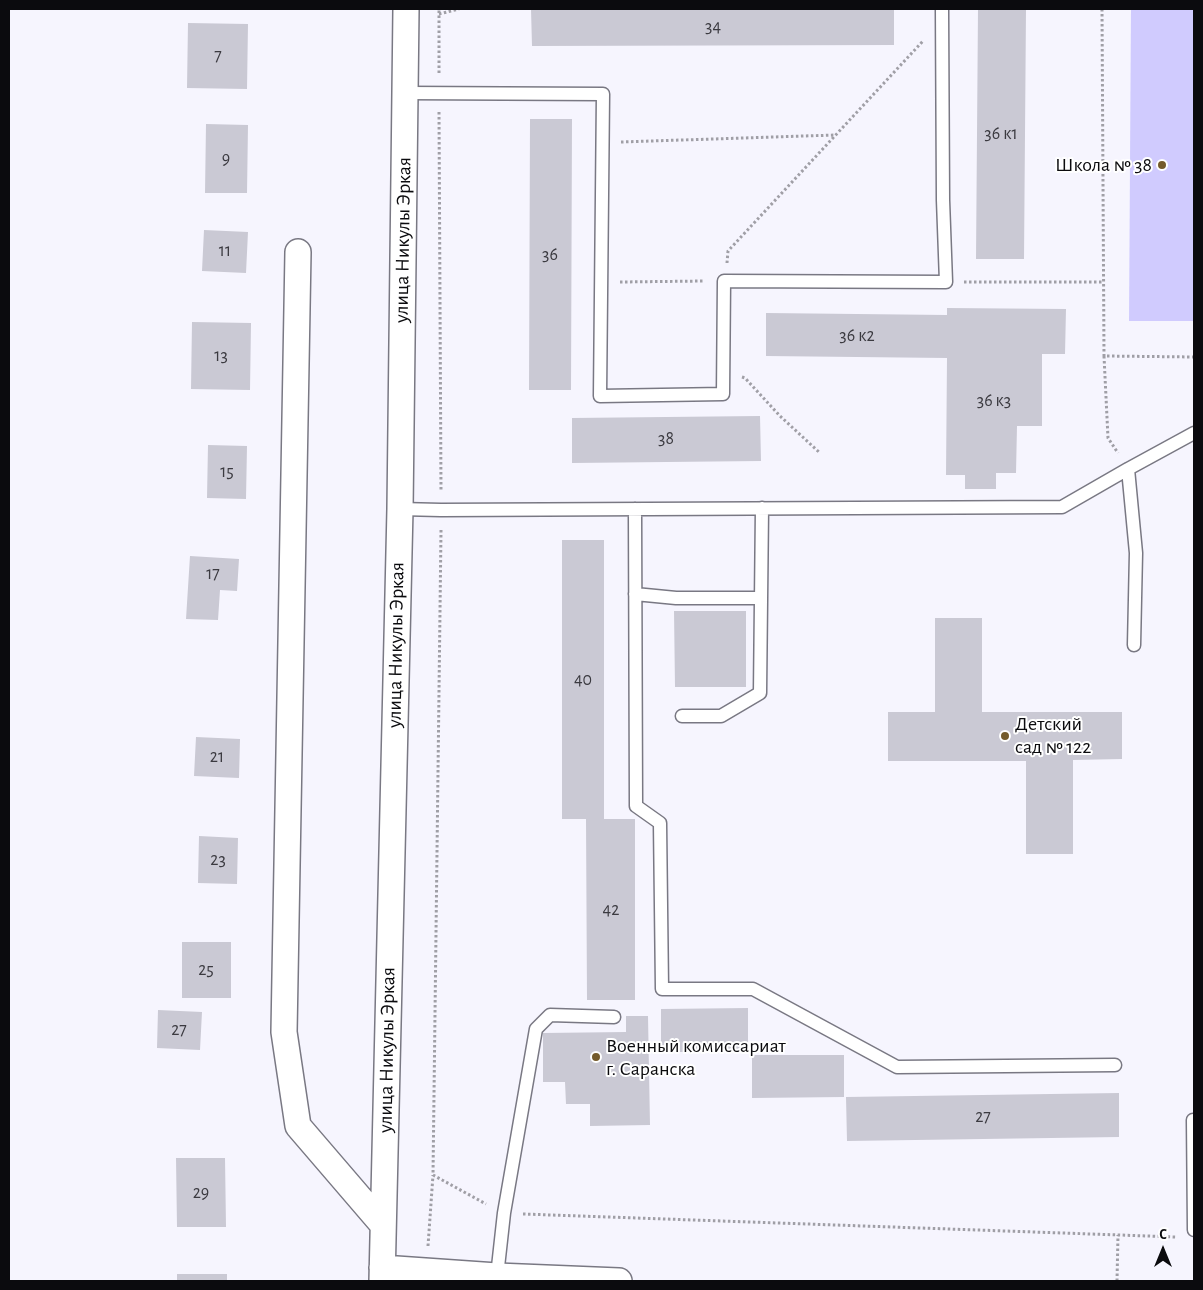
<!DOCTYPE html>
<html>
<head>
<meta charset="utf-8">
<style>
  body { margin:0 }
  #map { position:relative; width:1203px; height:1290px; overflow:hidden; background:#f6f5fe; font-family:"Alegreya Sans",sans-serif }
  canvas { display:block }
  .frame { position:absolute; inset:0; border:10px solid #0b0b0e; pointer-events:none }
  .north { position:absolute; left:1138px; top:1225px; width:50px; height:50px; -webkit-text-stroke:4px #fff; paint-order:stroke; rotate:0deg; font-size:14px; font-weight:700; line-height:20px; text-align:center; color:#0b0b0e }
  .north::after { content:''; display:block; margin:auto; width:18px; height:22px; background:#0b0b0e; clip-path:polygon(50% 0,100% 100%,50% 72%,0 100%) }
</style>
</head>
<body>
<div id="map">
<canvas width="1203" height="1290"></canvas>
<div class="frame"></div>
<div class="north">С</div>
</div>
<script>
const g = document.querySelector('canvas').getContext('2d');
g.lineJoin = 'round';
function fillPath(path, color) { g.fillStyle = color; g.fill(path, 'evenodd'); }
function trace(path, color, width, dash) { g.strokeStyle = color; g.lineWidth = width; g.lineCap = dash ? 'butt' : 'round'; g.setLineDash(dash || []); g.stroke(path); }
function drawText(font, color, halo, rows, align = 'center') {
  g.font = font + ' "Alegreya Sans",sans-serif'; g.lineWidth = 4; g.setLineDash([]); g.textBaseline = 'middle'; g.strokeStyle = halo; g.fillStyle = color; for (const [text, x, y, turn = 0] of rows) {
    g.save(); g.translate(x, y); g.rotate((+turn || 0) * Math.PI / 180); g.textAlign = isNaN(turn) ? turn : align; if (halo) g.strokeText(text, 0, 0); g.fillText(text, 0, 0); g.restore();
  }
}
const green = new Path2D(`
  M1131,9H1194V321H1129Z`);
const building = new Path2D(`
  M531,9H894V45L532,46Z
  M978,9H1026L1024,259H976Z
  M188,23L248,24L247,89L187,88Z
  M530,119H572L571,390H529Z
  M206,124L248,125L247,193H205Z
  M204,230L248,232L246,273L202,271Z
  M947,308L1066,309L1065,354H1042V426H1017L1016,473H996V489H965V475H946L947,358L766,356V313L947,315Z
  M192,322L251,323L250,390L191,389Z
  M760,416L761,461L572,463V418Z
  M208,445L247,446L246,499L207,498Z
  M562,540H604V819H635V1000H587L586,819H562Z
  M190,556L239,559L237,591L220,590L218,620L186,619Z
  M674,611H746V687H675Z
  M935,618H982V712H1122V759L1073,760V854H1026V761H888V712H935Z
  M196,737L240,739L239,778L194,776Z
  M199,836L238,838L237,884L198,883Z
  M182,942H231V998H182Z
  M748,1008V1052H661V1009Z
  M158,1010L202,1012L200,1050L157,1048Z
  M626,1016H648L650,1125L590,1126V1104H566L565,1082H543V1033L626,1032Z
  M752,1055H844V1097L752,1098Z
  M1119,1093V1137L847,1141L846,1097Z
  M176,1158H225L226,1227H177Z
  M177,1274H227V1281H177Z`);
const path = new Path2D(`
  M1102,9L1104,356L1194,357
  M439,14L459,9
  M439,73V9
  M439,112L441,491
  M621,142L835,135
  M727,263L728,251L923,41
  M620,282L704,281
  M964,282H1103
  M1104,356L1108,438L1118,453
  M742,377L745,378L780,416L820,453
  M441,530L433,1175L486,1204
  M523,1214L1176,1237
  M428,1246L433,1175
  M1117,1281L1118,1235`);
const service = new Path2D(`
  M405,93L603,94L600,396L723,394L724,281L946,282L943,200L942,9
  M1128,469L1136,553L1134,645
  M400,509L441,510L1062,507L1128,469L1194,433
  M635,509L636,806L660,823L662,989H753L897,1067L1115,1065
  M635,594L676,598H761
  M682,716H721L760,693L762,508
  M1193,1120L1194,1230
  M497,1276L504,1213L536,1029L550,1015L614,1017`);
const minor = new Path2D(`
  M298,252L284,1032L298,1126L383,1225
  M382,1268L497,1276L619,1281
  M382,1281L400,509L406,9`);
const markers = [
  [1162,165,5,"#745a2b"],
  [1005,736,5,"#745a2b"],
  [596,1057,5,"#745a2b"]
];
const numberNames = [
  ["34",713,27],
  ["7",218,56],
  ["36 к1",1001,134],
  ["9",226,159],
  ["11",225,251],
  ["36",550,255],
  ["36 к2",857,336],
  ["13",221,356],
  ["36 к3",994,401],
  ["38",666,439],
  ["15",227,472],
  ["17",213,574],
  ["40",583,680],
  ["21",217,757],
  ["23",218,860],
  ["42",611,910],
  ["25",206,970],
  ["27",179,1030],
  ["27",983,1117],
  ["29",201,1193]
];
const poiNames = [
  ["Школа № 38",1152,165,"right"],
  ["Детский",1015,724],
  ["сад № 122",1015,747],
  ["Военный комиссариат",606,1046],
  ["г. Саранска",606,1069]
];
const streetNames = [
  ["улица Никулы Эркая",403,240,-89],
  ["улица Никулы Эркая",396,645,-89],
  ["улица Никулы Эркая",387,1050,-89]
];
fillPath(green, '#d0cbfe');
fillPath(building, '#cac9d4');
trace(service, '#797883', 15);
trace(minor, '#797883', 28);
trace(path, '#a09fa6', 3, [2.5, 2.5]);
trace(service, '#fff', 12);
trace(minor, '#fff', 25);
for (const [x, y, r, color] of markers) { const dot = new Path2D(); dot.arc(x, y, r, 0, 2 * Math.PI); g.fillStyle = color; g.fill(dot); trace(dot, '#fff', 2); }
drawText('18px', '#3b3a40', null, numberNames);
drawText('20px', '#0b0b0e', '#fff', poiNames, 'left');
drawText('20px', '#0b0b0e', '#fff', streetNames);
</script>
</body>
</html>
